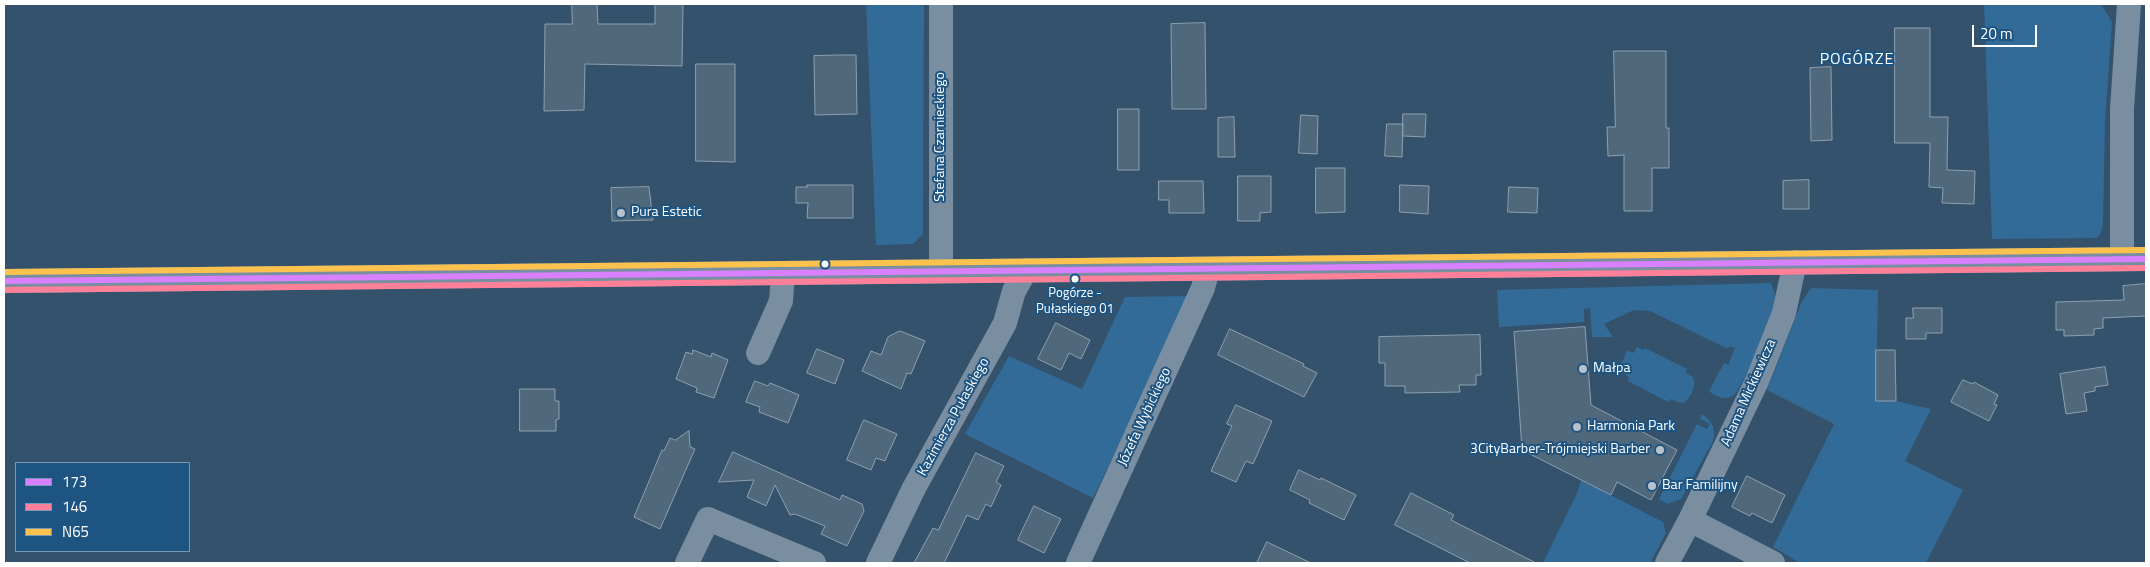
<!DOCTYPE html>
<html>
<head>
<meta charset="utf-8">
<style>
  body { margin:0 }
  #map { position:relative; width:2150px; height:567px; overflow:hidden; background:#34526b; font-family:"Titillium Web",sans-serif }
  canvas { display:block }
  .frame { position:absolute; inset:0; border:5px solid #fff; pointer-events:none }
  .legend { position:absolute; left:15px; top:462px; width:175px; height:90px; box-sizing:border-box; background:#1e5481; border:1px solid #7898b3; margin:0; padding:6px 9px; list-style:none; font-size:15px; color:#fff }
  .legend li { display:flex; align-items:center; gap:10px; height:25px }
  .legend b { width:25px; border:1px solid #7898b3 }
  .scale { position:absolute; left:1972px; top:25px; width:65px; height:22px; box-sizing:border-box; border:2px solid #fff; border-top:0; padding-left:6px; font-size:15px; line-height:18px; white-space:nowrap; color:#fff; -webkit-text-stroke:4px #1e5481; paint-order:stroke }
</style>
</head>
<body>
<div id="map">
<canvas width="2150" height="567"></canvas>
<div class="frame"></div>
<ul class="legend">
<li><b style="height:6px;background:#d880ff"></b>173</li>
<li><b style="height:6px;background:#ff8098"></b>146</li>
<li><b style="height:6px;background:#fcc24d"></b>N65</li>
</ul>
<div class="scale">20 m</div>
</div>
<script>
const g = document.querySelector('canvas').getContext('2d');
g.lineJoin = 'round';
function fillPath(path, color) { g.fillStyle = color; g.fill(path, 'evenodd'); }
function trace(path, color, width, dash) { g.strokeStyle = color; g.lineWidth = width; g.lineCap = dash ? 'butt' : 'round'; g.setLineDash(dash || []); g.stroke(path); }
function drawText(font, color, halo, rows, align = 'center') {
  g.font = font + ' "Titillium Web",sans-serif'; g.lineWidth = 4; g.setLineDash([]); g.textBaseline = 'middle'; g.strokeStyle = halo; g.fillStyle = color; for (const [text, x, y, turn = 0] of rows) {
    g.save(); g.translate(x, y); g.rotate((+turn || 0) * Math.PI / 180); g.textAlign = isNaN(turn) ? turn : align; if (halo) g.strokeText(text, 0, 0); g.fillText(text, 0, 0); g.restore();
  }
}
const green = new Path2D(`
  M866,4H924L923,234L913,244L876,245Z
  M1984,4H2101L2112,22L2105,122L2103,224L2100,235L2096,238L1992,239Z
  M1771,283C1773,289 1776,295 1775,302C1773,317 1744,386 1734,395C1726,401 1716,397 1709,391L1724,363L1728,365L1735,348L1729,346L1728,349L1650,311L1634,310L1604,324L1613,337H1592L1590,308L1584,309V322L1499,327L1497,290Z
  M1811,288L1878,290L1876,401H1896L1931,409L1905,461L1963,490L1926,563H1800L1773,547L1834,424L1767,390L1802,301Z
  M1190,296L1093,498L965,434L1009,356L1082,389L1125,297Z
  M1637,347L1643,350L1645,348L1687,369L1686,373L1693,377C1696,388 1692,395 1684,403L1678,402L1671,399L1668,402L1628,381L1629,377L1623,373L1626,367L1621,365L1627,350L1633,353Z
  M1702,414C1713,421 1716,429 1713,441L1681,499L1668,504L1659,499L1697,424L1707,429L1710,424L1700,419Z
  M1581,480L1663,522L1666,533L1650,563H1543L1577,493Z`);
const building = new Path2D(`
  M572,4H597L598,24H655V4H683L682,66L585,64L584,110L544,111L545,24H572Z
  M1205,23L1206,109H1172L1171,24Z
  M1895,28H1930V117H1948L1947,170L1975,171L1974,204L1942,203L1943,188L1929,187L1930,143H1895Z
  M1614,51H1666V128H1669V168H1652V211H1624V155L1608,156L1607,127H1615Z
  M837,55H856L857,114L815,115L814,56Z
  M696,64H735V162L696,161Z
  M1831,67L1832,140L1811,141L1810,68Z
  M1118,109H1139V170H1118Z
  M1403,114H1426L1425,137L1403,136Z
  M1301,115L1318,116L1317,154L1299,153Z
  M1234,117L1235,157H1218V118Z
  M1387,124H1403L1402,157L1385,156Z
  M1316,168H1345V212L1316,213Z
  M1238,176H1271V212L1260,213V221H1238Z
  M1809,180V209H1783V181Z
  M1159,181H1203L1204,213H1169V200H1159Z
  M807,185H853V218H807L808,203H796V187H807Z
  M1400,185L1429,186L1428,214L1400,212Z
  M649,187L653,220L612,221L611,188Z
  M1509,187L1538,188L1537,213L1508,212Z
  M2146,284V316L2103,318V328L2094,329V335L2064,336V330H2056V302L2124,300L2123,286Z
  M1913,308H1942V333H1926V339H1906V318H1913Z
  M1056,323L1090,340L1081,359L1069,353L1061,370L1038,359Z
  M1585,327L1591,405L1677,450L1651,500L1617,482L1611,495L1522,450L1514,332Z
  M1230,329L1304,364L1303,366L1317,373L1304,397L1218,355Z
  M900,331L925,341L911,374L907,373L901,389L862,371L871,351L881,355L888,337Z
  M1480,335L1481,375H1476V385H1459L1460,392L1405,393V386H1385V363H1379V337Z
  M817,349L844,360L835,384L807,373Z
  M693,350L711,357L712,353L728,360L714,398L696,392L697,388L676,379L686,352L692,354Z
  M1876,350H1895L1896,401H1876Z
  M2105,367L2108,385L2095,387V391L2084,393L2087,411L2066,414L2060,374Z
  M1963,380L1973,384L1974,382L1998,395L1994,404L1997,405L1989,421L1951,402Z
  M755,381L768,386L770,383L799,395L788,423L759,412L760,407L746,402Z
  M520,389H555V401H559V419L556,420V431H520Z
  M1236,405L1272,421L1253,464L1246,461L1236,482L1211,471L1232,426L1227,424Z
  M864,420L897,434L885,461L876,458L871,470L847,460Z
  M689,431L690,447L695,449L660,529L634,517L662,450L664,451L670,438L675,440Z
  M733,452L840,500L842,495L862,504L864,511L847,546L821,534L825,526L795,514L790,515L775,485L766,506L747,497L754,480L719,482Z
  M976,453L1004,466L996,482L1001,485L991,507L986,504L978,520L967,515L944,563H914L933,528L938,530Z
  M1299,470L1320,480L1321,478L1356,495L1344,520L1309,503L1310,500L1290,490Z
  M1747,476L1785,495L1772,523L1752,513L1750,516L1732,507Z
  M1411,493L1454,515L1451,520L1536,563H1470L1395,525Z
  M1034,506L1061,519L1044,553L1018,540Z
  M1267,542L1311,563H1257Z`);
const minor = new Path2D(`
  M2122,258V109L2129,4
  M941,271V4
  M4,281L2146,259
  M758,353L781,301L783,273
  M687,563L708,519L814,563
  M878,563L914,488L1005,323L1014,291L1026,270
  M1078,563L1203,288L1208,269
  M1667,563L1690,520
  M1773,563L1690,520L1757,381L1784,313L1795,262`);
const bus1 = new Path2D(`
  M4,281L2146,259`);
const bus2 = new Path2D(`
  M4,290L2146,268`);
const bus3 = new Path2D(`
  M4,272L2146,250`);
const markers = [
  [621,213,5,"#b8c2cb"],
  [825,264,4.5,"#fff"],
  [1075,279,4.5,"#fff"],
  [1583,369,5,"#b8c2cb"],
  [1577,427,5,"#b8c2cb"],
  [1660,450,5,"#b8c2cb"],
  [1652,486,5,"#b8c2cb"]
];
const busNames = [
  ["Pogórze -",1075,294],
  ["Pułaskiego 01",1075,310]
];
const streetNames = [
  ["Stefana Czarnieckiego",941,137,-90],
  ["Adama Mickiewicza",1749,393,-66],
  ["Kazimierza Pułaskiego",954,417,-61],
  ["Józefa Wybickiego",1145,417,-65]
];
const poiNames = [
  ["Pura Estetic",631,213],
  ["Małpa",1593,369],
  ["Harmonia Park",1587,427],
  ["3CityBarber-Trójmiejski Barber",1650,450,"right"],
  ["Bar Familijny",1662,486]
];
const quarterNames = [
  ["POGÓRZE",1857,60]
];
fillPath(green, '#326a98');
fillPath(building, '#50687c');
trace(building, '#8ea0af', 1);
trace(minor, '#7a8ea1', 24);
trace(bus1, '#d880ff', 6);
trace(bus2, '#ff8098', 6);
trace(bus3, '#fcc24d', 6);
for (const [x, y, r, color] of markers) { const dot = new Path2D(); dot.arc(x, y, r, 0, 2 * Math.PI); g.fillStyle = color; g.fill(dot); trace(dot, '#1e5481', 2); }
drawText('13px', '#fff', '#1e5481', busNames);
drawText('14px', '#fff', '#1e5481', streetNames);
drawText('14px', '#fff', '#1e5481', poiNames, 'left');
g.letterSpacing = '1px';
drawText('16px', '#fff', '#1e5481', quarterNames);
g.letterSpacing = '0px';
</script>
</body>
</html>
